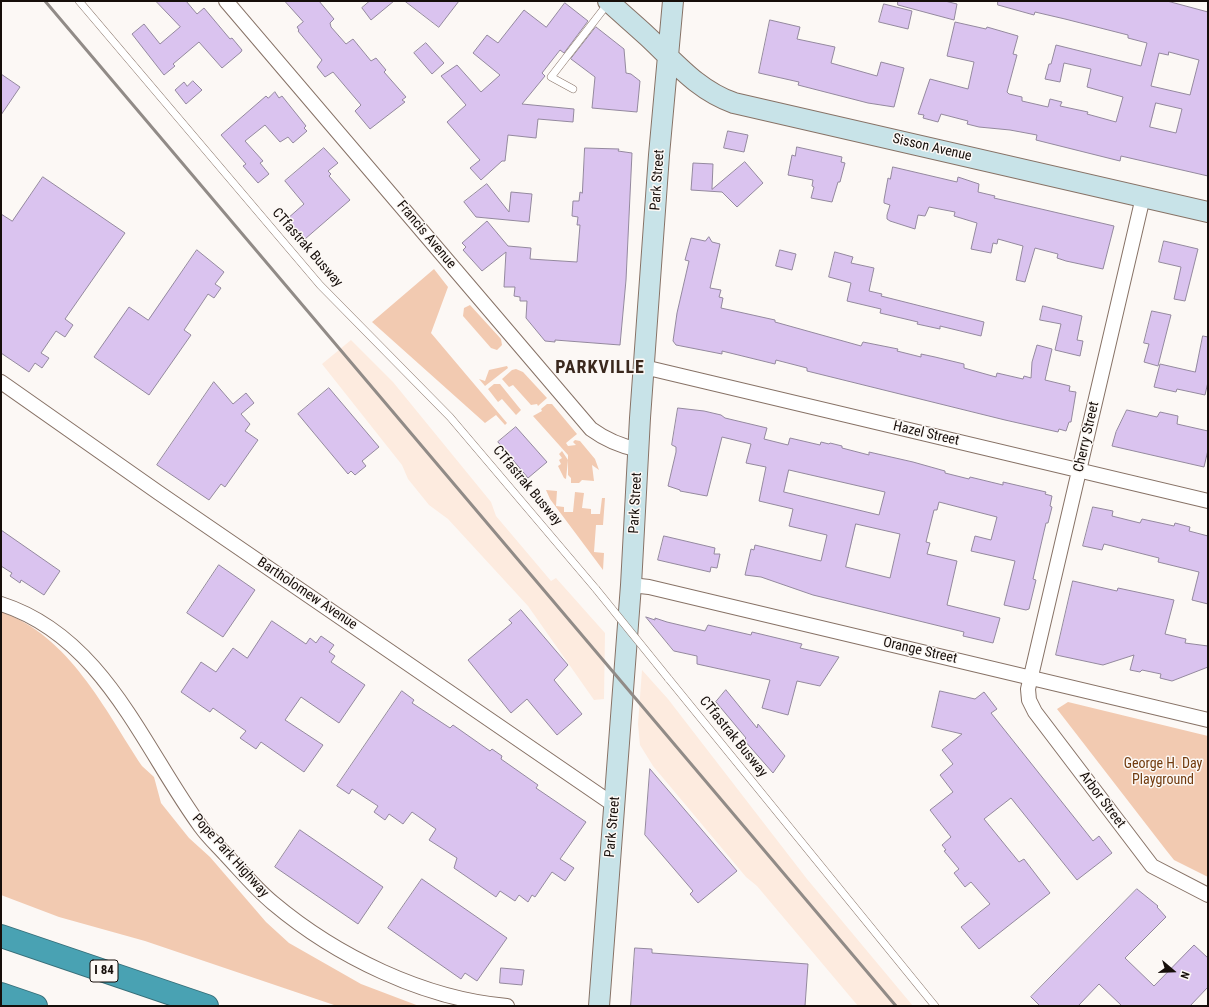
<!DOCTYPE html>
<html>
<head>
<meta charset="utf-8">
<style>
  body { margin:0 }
  #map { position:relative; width:1209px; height:1007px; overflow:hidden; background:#fcf8f5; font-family:"Roboto Condensed",sans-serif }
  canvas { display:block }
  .frame { position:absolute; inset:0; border:2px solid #160e0a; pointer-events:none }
  .north { position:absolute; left:1153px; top:951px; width:40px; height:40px; -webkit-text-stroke:3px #fcf8f5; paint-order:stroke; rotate:109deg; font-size:11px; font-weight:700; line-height:16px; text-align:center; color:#160e0a }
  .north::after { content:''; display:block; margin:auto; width:14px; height:18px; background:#160e0a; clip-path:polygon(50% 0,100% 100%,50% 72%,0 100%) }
</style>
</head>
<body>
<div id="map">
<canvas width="1209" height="1007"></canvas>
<div class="frame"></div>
<div class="north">N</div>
</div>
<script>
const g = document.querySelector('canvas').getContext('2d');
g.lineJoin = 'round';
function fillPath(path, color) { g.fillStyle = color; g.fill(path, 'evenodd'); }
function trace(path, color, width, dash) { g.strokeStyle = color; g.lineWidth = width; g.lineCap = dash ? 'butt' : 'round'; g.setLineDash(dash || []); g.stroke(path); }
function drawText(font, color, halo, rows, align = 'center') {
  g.font = font + ' "Roboto Condensed",sans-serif'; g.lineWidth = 3; g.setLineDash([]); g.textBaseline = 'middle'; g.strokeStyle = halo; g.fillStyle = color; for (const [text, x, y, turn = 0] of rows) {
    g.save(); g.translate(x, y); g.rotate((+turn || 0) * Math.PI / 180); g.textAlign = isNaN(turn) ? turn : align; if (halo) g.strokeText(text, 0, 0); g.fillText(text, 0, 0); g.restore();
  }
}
const built = new Path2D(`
  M351,340L393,382L491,502L496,516L551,581L556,578L605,633L604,699L594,700L528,606L448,519L429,505L408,479L402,465L322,364Z
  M642,670L668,699L807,879L913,1006H858L757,886L746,877L653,766L640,745L638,724Z`);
const green = new Path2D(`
  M434,269L448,287L431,333L507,423L505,425L496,415L485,423L372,322Z
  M470,305L501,339L502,345L497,350L491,348L463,316L464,308Z
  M507,366L508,368L485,386L479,379L485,381L489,370Z
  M516,369L523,372L547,398L538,406L537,404L531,405L513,385L509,387L502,379L512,370Z
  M494,384H500L521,410L516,415L502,399L498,402L488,389Z
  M547,404H552L577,434L566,443L568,446L576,445L573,442L575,440L580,441L595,459L599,470L592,465L594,481L582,480L579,483H571V478L568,475V455L533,416L542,411L541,409Z
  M562,451L568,460L566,479L564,478L558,466L561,464L559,460L562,458L559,454Z
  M546,490L557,491L556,506L564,507V512H573L575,492L584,493L582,508L591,509V514H600L602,498H605L603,525H596L594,552L604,553L603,570L550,499Z
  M1,612C69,635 105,710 142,766L154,777L161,803L189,838L210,857L266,922L289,943L361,984L419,1006H337L145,941L59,917L1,895Z
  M1068,702L1208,736V877L1174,860L1166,850L1057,709Z`);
const building = new Path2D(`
  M156,1H186L197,14L204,8L230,39L232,38L242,50L241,52L222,68L199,42L173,64L175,66L164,75L132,34L144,24L160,44L180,27Z
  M285,1H319L334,19L330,23L331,27L346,44L353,39L371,61L376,58L386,70L384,72L406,97L402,100L405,102L370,129L355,111L361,105L333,72L325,77L317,67L322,60L298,31L299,30L297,27L303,22Z
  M370,1H394L371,20L362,8Z
  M405,1H459L439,27Z
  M898,1H945L957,4L954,20L898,5Z
  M998,1H1167L1208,12V176L1121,156L1120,161L1036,140L1037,135L1010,130L979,127L967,124L968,121L941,114L938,122L923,118L924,115L918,114L930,79L968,89L974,62L947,56L955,22L986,29L987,27L1018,36L1013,54L1017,55L1007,92L1009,94L1022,97V101L1048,107L1050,99L1062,102L1060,106L1088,112L1087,114L1116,122L1123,97L1087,87L1091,69L1064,63L1060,82L1045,79L1049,64H1051L1056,45L1141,66L1147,43L1128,38V35L1065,19L1035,12L1034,15L998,5ZM1169,52L1199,60L1190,95L1151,86L1159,53L1168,55ZM1156,103L1182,109L1176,133L1150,127Z
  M565,3L588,21L564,53L560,50L542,73L545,76L522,104L574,109L573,122L538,119L536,138L508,135L505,161H502L481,180L470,168L480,160L447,122L466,105L441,76L457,65L481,92L500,75L473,53L487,35L498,43L524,10L546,27Z
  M884,4L912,11L908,29L879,22Z
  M770,20L800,27L797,39L835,47L831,63L877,76L881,62L904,68L894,107L868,103L798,85L799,82L759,73Z
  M596,27L624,49L626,73L631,74L640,81L637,112L592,108L595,77L571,59Z
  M426,43L444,63L432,74L414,53Z
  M1,74L20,87L1,115Z
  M193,81L202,90L186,104L175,90L184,82L187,86Z
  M275,92L279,98L282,96L306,126L304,128L307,131L293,143L288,137L280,142L265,125L245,141L263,161L260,163L269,174L258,183L243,166L246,164L221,135L266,96L268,98Z
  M728,131L748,135L744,152L724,148Z
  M797,147L842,157L841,162L845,163L840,182H838L832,202L811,198L814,187L812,186L813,180L788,175L792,155L795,156Z
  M324,148L338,163L328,171L331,174L329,176L350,200L305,239L287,219L304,204L285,181Z
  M585,148L619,149L618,151L632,153L626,280L620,345L555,340V342L545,341L526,318L527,301H520V297L514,296L515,287H504L506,252L482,271L463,250L466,247L462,243L487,221L508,246L531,248L530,259L577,262L580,225H577L578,217L572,216L573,201H579L580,192L582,193Z
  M745,162L763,183L737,207L722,192L691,190L693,163L713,164L712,189Z
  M893,167L957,182L958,177L979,184L978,192L995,196L994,198L1114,226L1103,269L1066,261L1057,258L1058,254L1035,248L1025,282L1016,280L1023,246L998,239L997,244L993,243L991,253L971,249L977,223L954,216L955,212L929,207L925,216L918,215L915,229L890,221L887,219V215L890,205L884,203V200L888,178L890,179Z
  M43,177L125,233L65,319L73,325L65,337L56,331L41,353L49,358L42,368L35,363L29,372L1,353V214L12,221Z
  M487,184L509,212L511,192L532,194L529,222L476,217L464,202Z
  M709,237L712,242L720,244L710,288L721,290L719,297L723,298L721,308L775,320V322L861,346L863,342L898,349L897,351L921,357V354L935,357L964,364V368L996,377L997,373L1023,379L1024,376L1031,378L1032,362L1037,345L1052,349L1045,380L1070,386L1069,391L1076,392L1071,422H1069L1066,431L1059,429L1058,432L1005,420L807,371V368L776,360L775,364L722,351V354L676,345L673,341L677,313L689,261L685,260L691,238L705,241Z
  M1164,241L1198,249L1185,301L1174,299L1181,267L1159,262Z
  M197,250L224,272L215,284L221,288L214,298L208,294L184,330L191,335L149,395L94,357L129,307L148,320Z
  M780,250L796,254L792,270L776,266Z
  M835,252L853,257L851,263L874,268L869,291L882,294L881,296L984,322L981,336L940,326V329L917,324L918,322L880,313L881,309L847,301L851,283L829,277Z
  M1043,306L1082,316L1077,340L1083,341L1080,356L1055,350L1061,324L1040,320Z
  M1152,311L1171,315L1158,366L1144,362L1149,344L1144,343Z
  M1203,336L1208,337V382L1205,395L1177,389L1176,392L1154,387L1160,364L1195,372Z
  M214,382L233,404L246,393L254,403L241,414L250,424L245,431L258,440L225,487L221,484L209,500L157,465Z
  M329,388L379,447L362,461L366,466L355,475L351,471L348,474L298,414Z
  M678,408L704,411L721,415L725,418L767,428L764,439L788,445L790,438L820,445L821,442L829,444L830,443L842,446V448L869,455V452L913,462L945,471V473L969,479L970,477L1003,485V482L1046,492L1045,494L1052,496L1050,506L1052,507L1048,523H1046L1033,579L1036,580L1029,609L1026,610L1004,605L1015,561L971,551L975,536L991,540L997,517L939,502L937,510H934L926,542L930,543L927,554L957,561L947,605L1000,618L993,643L963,636L964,632L813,595L761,577L745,575L751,549L754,550L755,545L821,561L827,535L789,526L793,509L759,501L766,467L746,463L751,444L722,437L707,496L680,491V490L668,486L676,452V447L672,445ZM789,470L885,492L879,515L784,492ZM856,524L900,534L890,578L846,567Z
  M1127,410L1157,417L1160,412L1178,416L1177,424L1208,431V450L1204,467L1112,446L1116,432Z
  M516,427L547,462L528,478L498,442Z
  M1093,507L1113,511L1112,516L1140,523L1142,519L1174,526L1175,523L1190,527L1189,531L1208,536V604L1192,600L1199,572L1158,562L1159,558L1104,544L1102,550L1083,546Z
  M1,530L60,571L44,595L21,580L20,583L10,576L12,573L1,566Z
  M664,536L715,548L714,554H720L717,568L711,567L710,572L658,560Z
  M219,565L255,590L223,637L187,613Z
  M1073,581L1117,591L1118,588L1174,600L1165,634L1186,639L1185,643L1208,646V667L1172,681L1160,678L1161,674L1142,670L1140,672L1130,670L1134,655L1103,665L1056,655Z
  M521,610L568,665L554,680L582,714L557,735L527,699L511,713L468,660L512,623L509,620Z
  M646,617L655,620V618L667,622L705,631L708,625L751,635L752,632L802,644L800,648L839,657L820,686L797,681L788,715L762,708L770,680L697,664V656L674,651Z
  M272,621L306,644L310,638L316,643L321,636L334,645L329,652L335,656L331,662L365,685L339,723L301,697L285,720L323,745L304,772L261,742L256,749L240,738L246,731L213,708L210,712L181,692L201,662L216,672L233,648L247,658Z
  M726,690L757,728L758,724L785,756L773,773L744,740L746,738L716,702Z
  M402,691L414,700L412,703L450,728L453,725L490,751L492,749L502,756L501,759L538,785L536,788L586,822L560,859L574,868L565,881L552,872L535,897L532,895L528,902L519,895L515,901L500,891L496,897L454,868L457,858L429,840L436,829L412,812L403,824L389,814L385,820L374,812L378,806L352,789L349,794L337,786Z
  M940,691L975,699L984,692L997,709L991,713L1093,841L1099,836L1112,853L1077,880L1011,798L984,819L1019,862L1024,859L1050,893L979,949L961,927L990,904L971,882L965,887L954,873L959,869L944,851L946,850L942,845L951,837L930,810L953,792L940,775L953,764L942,750L962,734L932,727Z
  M650,769L737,871L698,903L690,894L693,891L645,835Z
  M300,830L383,887L358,924L275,867Z
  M422,879L507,938L477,981L465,973L461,979L388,928Z
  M1137,889L1158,906L1157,907L1166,917L1125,958L1154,986L1194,945L1208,958V987L1190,1006H1122L1099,984L1078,1006H1040L1031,997Z
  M635,948L652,949V953L808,964L805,1006H631Z
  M501,968L524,970L522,985L500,983Z`);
const lane = new Path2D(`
  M79,1L320,285L450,417L596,589
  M573,89L551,77L609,2
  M668,678L935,1006`);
const street = new Path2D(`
  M226,1L591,429C606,440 620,446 639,450
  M1143,197L1028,689L1029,700L1035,712L1152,866L1208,895
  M644,367L1208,501
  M1,382L159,493L614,805
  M631,585L649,587L1208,720
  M1,604C104,637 143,748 201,827C208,837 218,846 226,855C241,871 256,889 273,903C336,956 424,999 507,1006`);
const secondary = new Path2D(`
  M608,1C621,13 634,24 647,36C675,62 697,90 734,103L1208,212
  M599,1006L631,585L640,418L659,155L673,1`);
const highway = new Path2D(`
  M1,936L207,1006
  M1,994L36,1006`);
const rail = new Path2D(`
  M45,1L896,1006`);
const laneBridge = new Path2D(`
  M596,589L668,678`);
const shields = [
  [104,971,28]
];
const shieldNames = [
  ["I 84",104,971]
];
const streetNames = [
  ["Sisson Avenue",932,148,13],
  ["Park Street",658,180,-86],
  ["Francis Avenue",426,235,50],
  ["CTfastrak Busway",307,248,49],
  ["Hazel Street",926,434,13],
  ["Cherry Street",1087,437,-77],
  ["CTfastrak Busway",527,486,50],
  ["Park Street",636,503,-87],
  ["Bartholomew Avenue",307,594,34],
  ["Orange Street",920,651,13],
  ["CTfastrak Busway",733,737,51],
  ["Arbor Street",1102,800,53],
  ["Park Street",613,827,-85],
  ["Pope Park Highway",230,856,48]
];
const parkNames = [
  ["George H. Day",1163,764],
  ["Playground",1163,780]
];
const districtNames = [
  ["PARKVILLE",600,368]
];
fillPath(built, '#fdebdf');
fillPath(green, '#f2cab1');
fillPath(building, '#dac3ef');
trace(building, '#94899e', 1);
trace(lane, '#877266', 8);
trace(street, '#877266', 16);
trace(secondary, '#877266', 22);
trace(highway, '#376e78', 24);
trace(lane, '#fff', 7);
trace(street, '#fff', 14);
trace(secondary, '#c8e3e8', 20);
trace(highway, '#49a2b3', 22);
trace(rail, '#918b87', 3);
trace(laneBridge, '#877266', 8, []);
trace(laneBridge, '#fff', 7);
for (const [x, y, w] of shields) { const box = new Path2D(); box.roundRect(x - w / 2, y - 11, w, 22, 3); g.fillStyle = '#fcf8f5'; g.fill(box); trace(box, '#160e0a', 1); }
drawText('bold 13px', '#160e0a', null, shieldNames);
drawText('14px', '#160e0a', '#fcf8f5', streetNames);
drawText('14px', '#713a0d', '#fcf8f5', parkNames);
g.letterSpacing = '1px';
drawText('bold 18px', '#3a281d', '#fcf8f5', districtNames);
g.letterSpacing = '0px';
</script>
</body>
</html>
